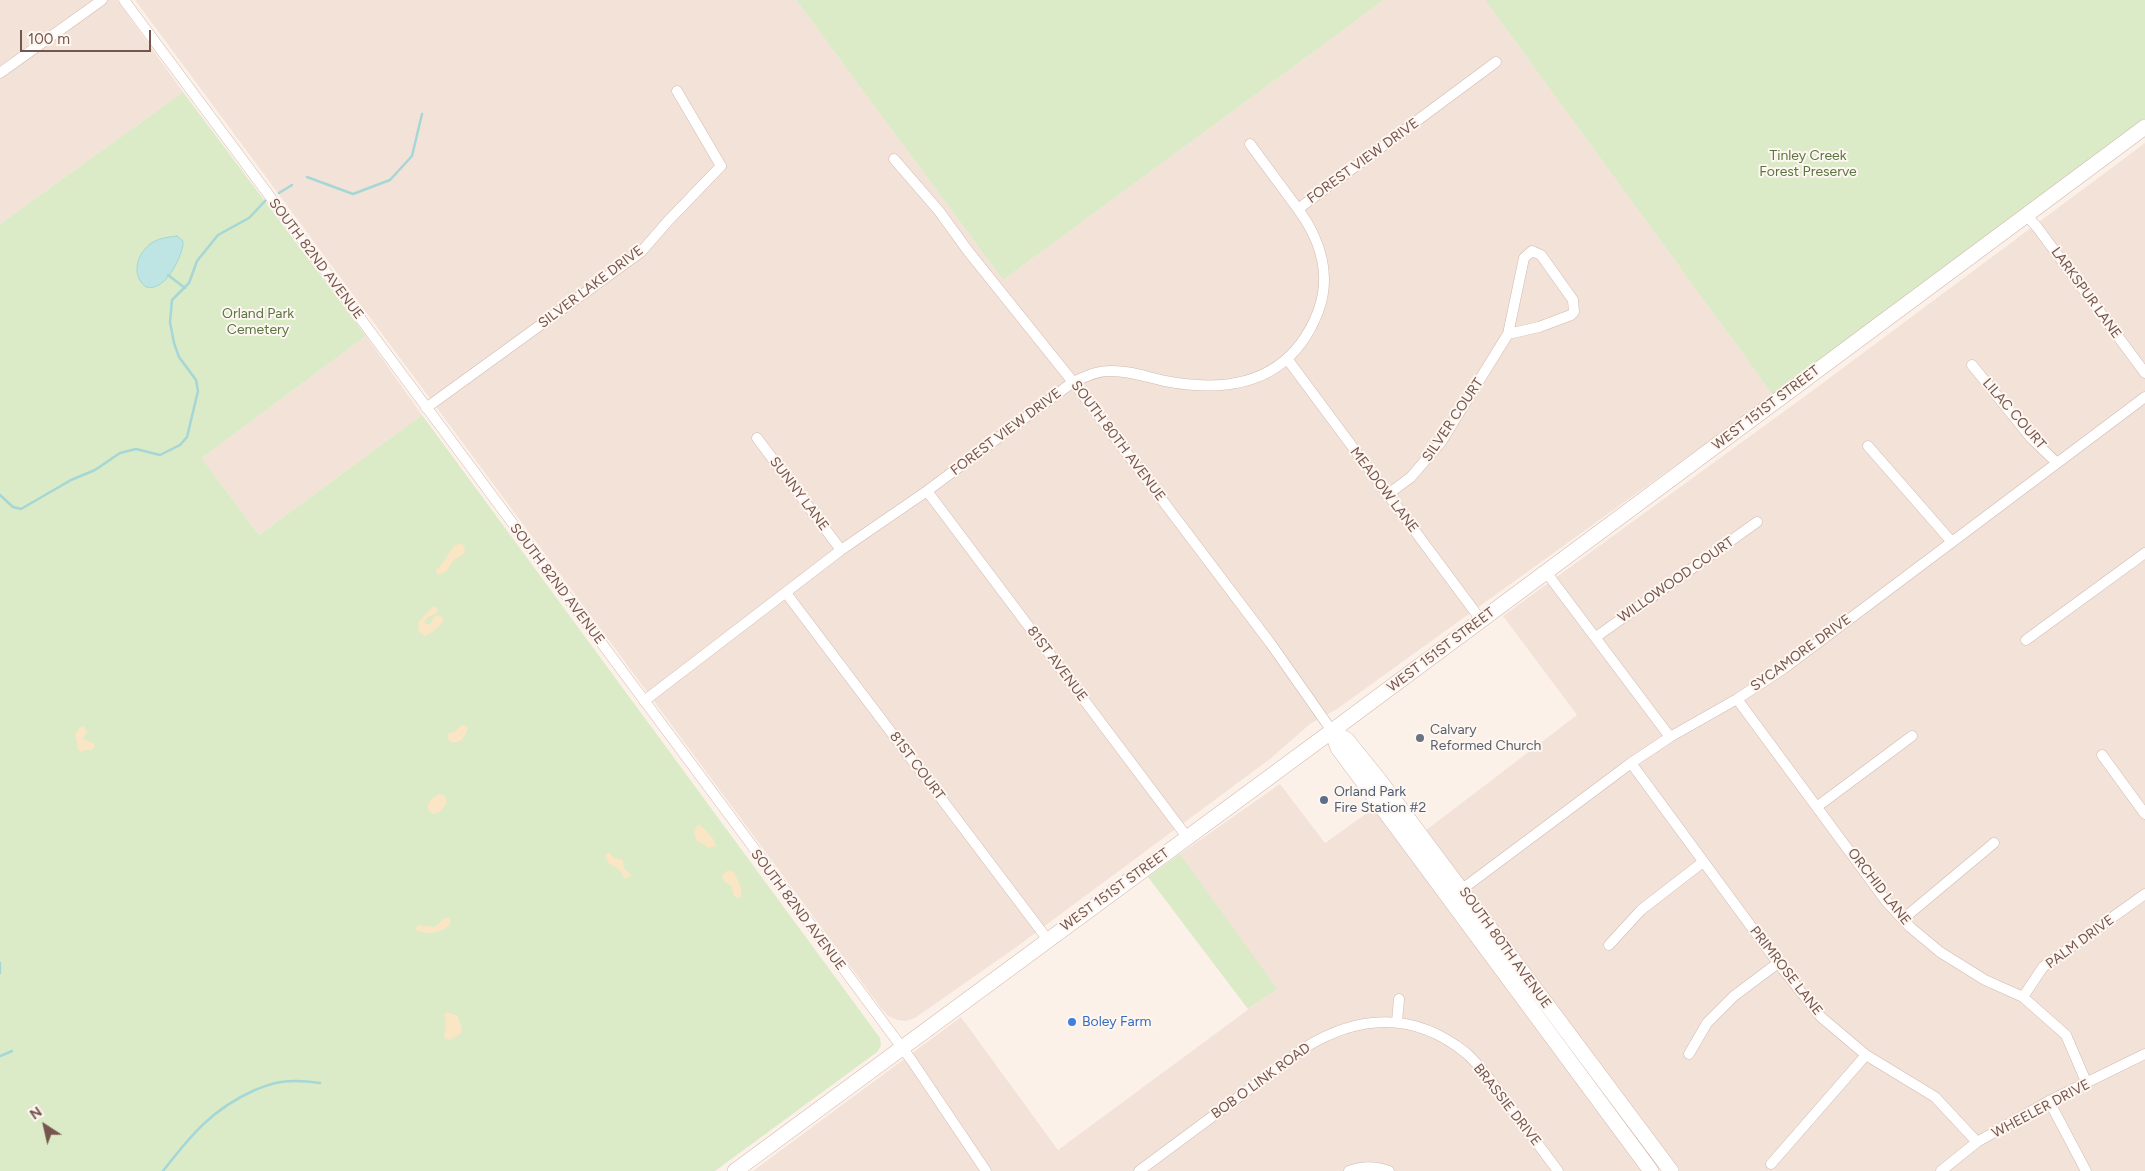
<!DOCTYPE html>
<html>
<head>
<meta charset="utf-8">
<style>
  body { margin:0 }
  #map { position:relative; width:2145px; height:1171px; overflow:hidden; background:#fcf1e9; font-family:Figtree,sans-serif }
  canvas { display:block }
  .north { position:absolute; left:20px; top:1101px; width:50px; height:50px; -webkit-text-stroke:4px #fef6f0; paint-order:stroke; rotate:325deg; font-size:14px; font-weight:700; line-height:20px; text-align:center; color:#76554d }
  .north::after { content:''; display:block; margin:auto; width:18px; height:22px; background:#76554d; clip-path:polygon(50% 0,100% 100%,50% 72%,0 100%) }
  .scale { position:absolute; left:20px; top:30px; width:131px; height:22px; box-sizing:border-box; border:2px solid #76554d; border-top:0; padding-left:6px; font-size:15px; line-height:18px; white-space:nowrap; color:#76554d; -webkit-text-stroke:4px #fef6f0; paint-order:stroke }
</style>
</head>
<body>
<div id="map">
<canvas width="2145" height="1171"></canvas>
<div class="north">N</div>
<div class="scale">100 m</div>
</div>
<script>
const g = document.querySelector('canvas').getContext('2d');
g.lineJoin = 'round';
function fillPath(path, color) { g.fillStyle = color; g.fill(path, 'evenodd'); }
function trace(path, color, width, dash) { g.strokeStyle = color; g.lineWidth = width; g.lineCap = dash ? 'butt' : 'round'; g.setLineDash(dash || []); g.stroke(path); }
function drawText(font, color, halo, rows, align = 'center') {
  g.font = font + ' Figtree,sans-serif'; g.lineWidth = 4; g.setLineDash([]); g.textBaseline = 'middle'; g.strokeStyle = halo; g.fillStyle = color; for (const [text, x, y, turn = 0] of rows) {
    g.save(); g.translate(x, y); g.rotate((+turn || 0) * Math.PI / 180); g.textAlign = isNaN(turn) ? turn : align; if (halo) g.strokeText(text, 0, 0); g.fillText(text, 0, 0); g.restore();
  }
}
const residential = new Path2D(`
  M0,0H117L183,92L0,224Z
  M135,0H796L1003,280L1384,0H1485L1773,395L1337,709L1310,724L1270,759L1015,948L915,1018L906,1021L897,1020L888,1016L881,1008Z
  M2145,143V1171H1677L1425,831L1577,715L1503,616L1808,394Z
  M366,336L422,415L259,535L202,458Z
  M1280,784L1325,843L1374,808L1643,1171H753L961,1017L1058,1150L1276,989L1180,854Z`);
const green = new Path2D(`
  M796,0H1384L1003,280Z
  M1485,0H2145V119L1773,395Z
  M183,92L366,336L202,458L259,535L422,415L880,1038L881,1046L877,1052L715,1171H0V224Z
  M1180,854L1277,989L1248,1009L1148,877Z`);
const sand = new Path2D(`
  M459,543L464,545L465,553L454,560L446,572L437,575L436,570C448,560 448,549 459,543Z
  M433,606L438,608L437,613L427,618L424,623L430,625L434,617L439,615L443,618V622L435,630L425,636L419,632L418,622Z
  M461,725L467,726L468,729L462,740L454,743L449,741L447,734L454,732Z
  M84,726L87,731L83,739L94,743L95,747L92,750H85L81,752L78,749L75,734L79,728Z
  M440,794L445,795L447,803L440,812L433,814L428,810C427,801 433,797 440,794Z
  M698,825C704,826 716,840 716,846L709,848L696,840L694,830Z
  M609,852L614,858L623,860L624,868L631,875L628,878H624L619,869L609,864L605,856Z
  M728,870L734,872C737,879 745,890 740,898H736L733,894L732,887L723,880L722,875Z
  M445,918H449L451,922C446,933 426,936 416,930L417,925L434,927Z
  M447,1012L458,1016L462,1030L460,1034L450,1040L445,1039C443,1030 449,1025 444,1015Z`);
const water = new Path2D(`
  M177,236L183,241V245C180,260 165,292 146,287C130,275 137,252 153,242C160,238 168,237 177,236Z`);
const stream = new Path2D(`
  M307,177L353,194L390,180L412,156L422,114
  M279,193L292,185
  M168,275L185,288
  M0,495L13,507L21,509L71,480L95,470L120,453L136,449L160,455L180,445L187,437L198,391L196,380L179,357L174,343L170,322L172,300L189,283L197,261L218,235L249,218L266,200
  M0,963V973
  M0,1056L12,1051
  M163,1171C191,1135 212,1109 255,1090C263,1087 272,1083 281,1082C294,1080 307,1081 320,1083`);
const street = new Path2D(`
  M124,0L912,1061L986,1171
  M0,73L102,0
  M1250,144L1298,209
  M894,159L939,211L968,251L1073,382L1271,644L1332,731
  M2026,215L2037,227L2145,373
  M1288,360L1481,620
  M1972,365L2032,439L2056,462
  M426,408L641,252L668,221L721,166L677,91
  M757,438L841,550
  M1868,446L1951,541
  M927,491L1187,837
  M1387,495L1411,477L1441,442L1508,334L1539,327L1571,315L1574,312L1573,300L1541,255L1532,251L1524,258L1508,334
  M1546,572L1670,737
  M786,593L1048,940
  M1596,637L1757,522
  M2026,640L2145,553
  M1737,699L1886,901L1910,927L1940,952L1985,980L2023,997L2066,1035L2087,1084
  M644,701L841,550L927,491L1073,382C1085,377 1096,371 1109,371C1128,370 1146,377 1165,381C1232,394 1291,381 1318,312C1332,275 1320,239 1298,209L1496,62
  M2102,755L2145,814
  M1631,763L1778,963L1821,1017L1866,1055L1935,1097L1977,1142
  M1818,806L1912,736
  M1457,893L1631,763L1670,737L1737,699L1783,669L2145,397
  M1903,919L1994,843
  M1609,945L1641,910L1703,862
  M2023,997L2043,967L2145,894
  M1397,1022L1399,999
  M1689,1054L1707,1023L1734,996L1778,963
  M2049,1101L2086,1171
  M1771,1164L1866,1055
  M1139,1171L1306,1047C1360,1014 1415,1012 1466,1053C1481,1066 1493,1084 1505,1100C1523,1124 1540,1147 1558,1171
  M1349,1171C1363,1166 1374,1166 1389,1171
  M1941,1171L1977,1142L2049,1101L2145,1054`);
const secondary = new Path2D(`
  M1332,731L1347,740L1380,781L1671,1171
  M1332,731L1338,748L1651,1171
  M735,1171L1332,731L2145,127`);
const markers = [
  [1420,738,5,"#6b7280"],
  [1324,800,5,"#5c6f8a"],
  [1072,1022,5,"#3f7fe0"]
];
const parkNames = [
  ["Tinley Creek",1808,156],
  ["Forest Preserve",1808,172],
  ["Orland Park",258,314],
  ["Cemetery",258,330]
];
const streetNames = [
  ["FOREST VIEW DRIVE",1363,161,-36],
  ["SOUTH 82ND AVENUE",316,259,53],
  ["SILVER LAKE DRIVE",591,287,-37],
  ["LARKSPUR LANE",2086,293,54],
  ["WEST 151ST STREET",1766,408,-37],
  ["LILAC COURT",2014,414,49],
  ["SILVER COURT",1453,420,-56],
  ["FOREST VIEW DRIVE",1006,432,-37],
  ["SOUTH 80TH AVENUE",1118,441,53],
  ["MEADOW LANE",1384,490,53],
  ["SUNNY LANE",799,494,53],
  ["WILLOWOOD COURT",1676,580,-35],
  ["SOUTH 82ND AVENUE",557,584,53],
  ["WEST 151ST STREET",1441,650,-37],
  ["SYCAMORE DRIVE",1801,653,-36],
  ["81ST AVENUE",1057,664,53],
  ["81ST COURT",917,766,53],
  ["ORCHID LANE",1879,887,52],
  ["WEST 151ST STREET",1115,890,-36],
  ["SOUTH 82ND AVENUE",798,910,53],
  ["PALM DRIVE",2080,942,-36],
  ["SOUTH 80TH AVENUE",1505,948,54],
  ["PRIMROSE LANE",1786,971,52],
  ["BOB O LINK ROAD",1261,1081,-36],
  ["BRASSIE DRIVE",1507,1105,52],
  ["WHEELER DRIVE",2041,1109,-28]
];
const worshipNames = [
  ["Calvary",1430,730],
  ["Reformed Church",1430,746]
];
const serviceNames = [
  ["Orland Park",1334,792],
  ["Fire Station #2",1334,808]
];
const shopNames = [
  ["Boley Farm",1082,1022]
];
fillPath(residential, '#f3e2d8');
fillPath(green, '#dbeac7');
fillPath(sand, '#fae5c5');
fillPath(water, '#bee5e4');
trace(water, '#a4d7d6', 1);
trace(stream, '#a4d7d6', 2.5);
trace(street, '#d0bab1', 11);
trace(secondary, '#d3b9af', 16);
trace(street, '#fff', 10);
trace(secondary, '#fff', 15);
for (const [x, y, r, color] of markers) { const dot = new Path2D(); dot.arc(x, y, r, 0, 2 * Math.PI); g.fillStyle = color; g.fill(dot); trace(dot, '#fef6f0', 2); }
drawText('14px', '#5a7542', '#fef6f0', parkNames);
drawText('14px', '#76554d', '#fef6f0', streetNames);
drawText('14px', '#5b616d', '#fef6f0', worshipNames, 'left');
drawText('14px', '#4e5e75', '#fef6f0', serviceNames, 'left');
drawText('14px', '#366cbe', '#fef6f0', shopNames, 'left');
</script>
</body>
</html>
